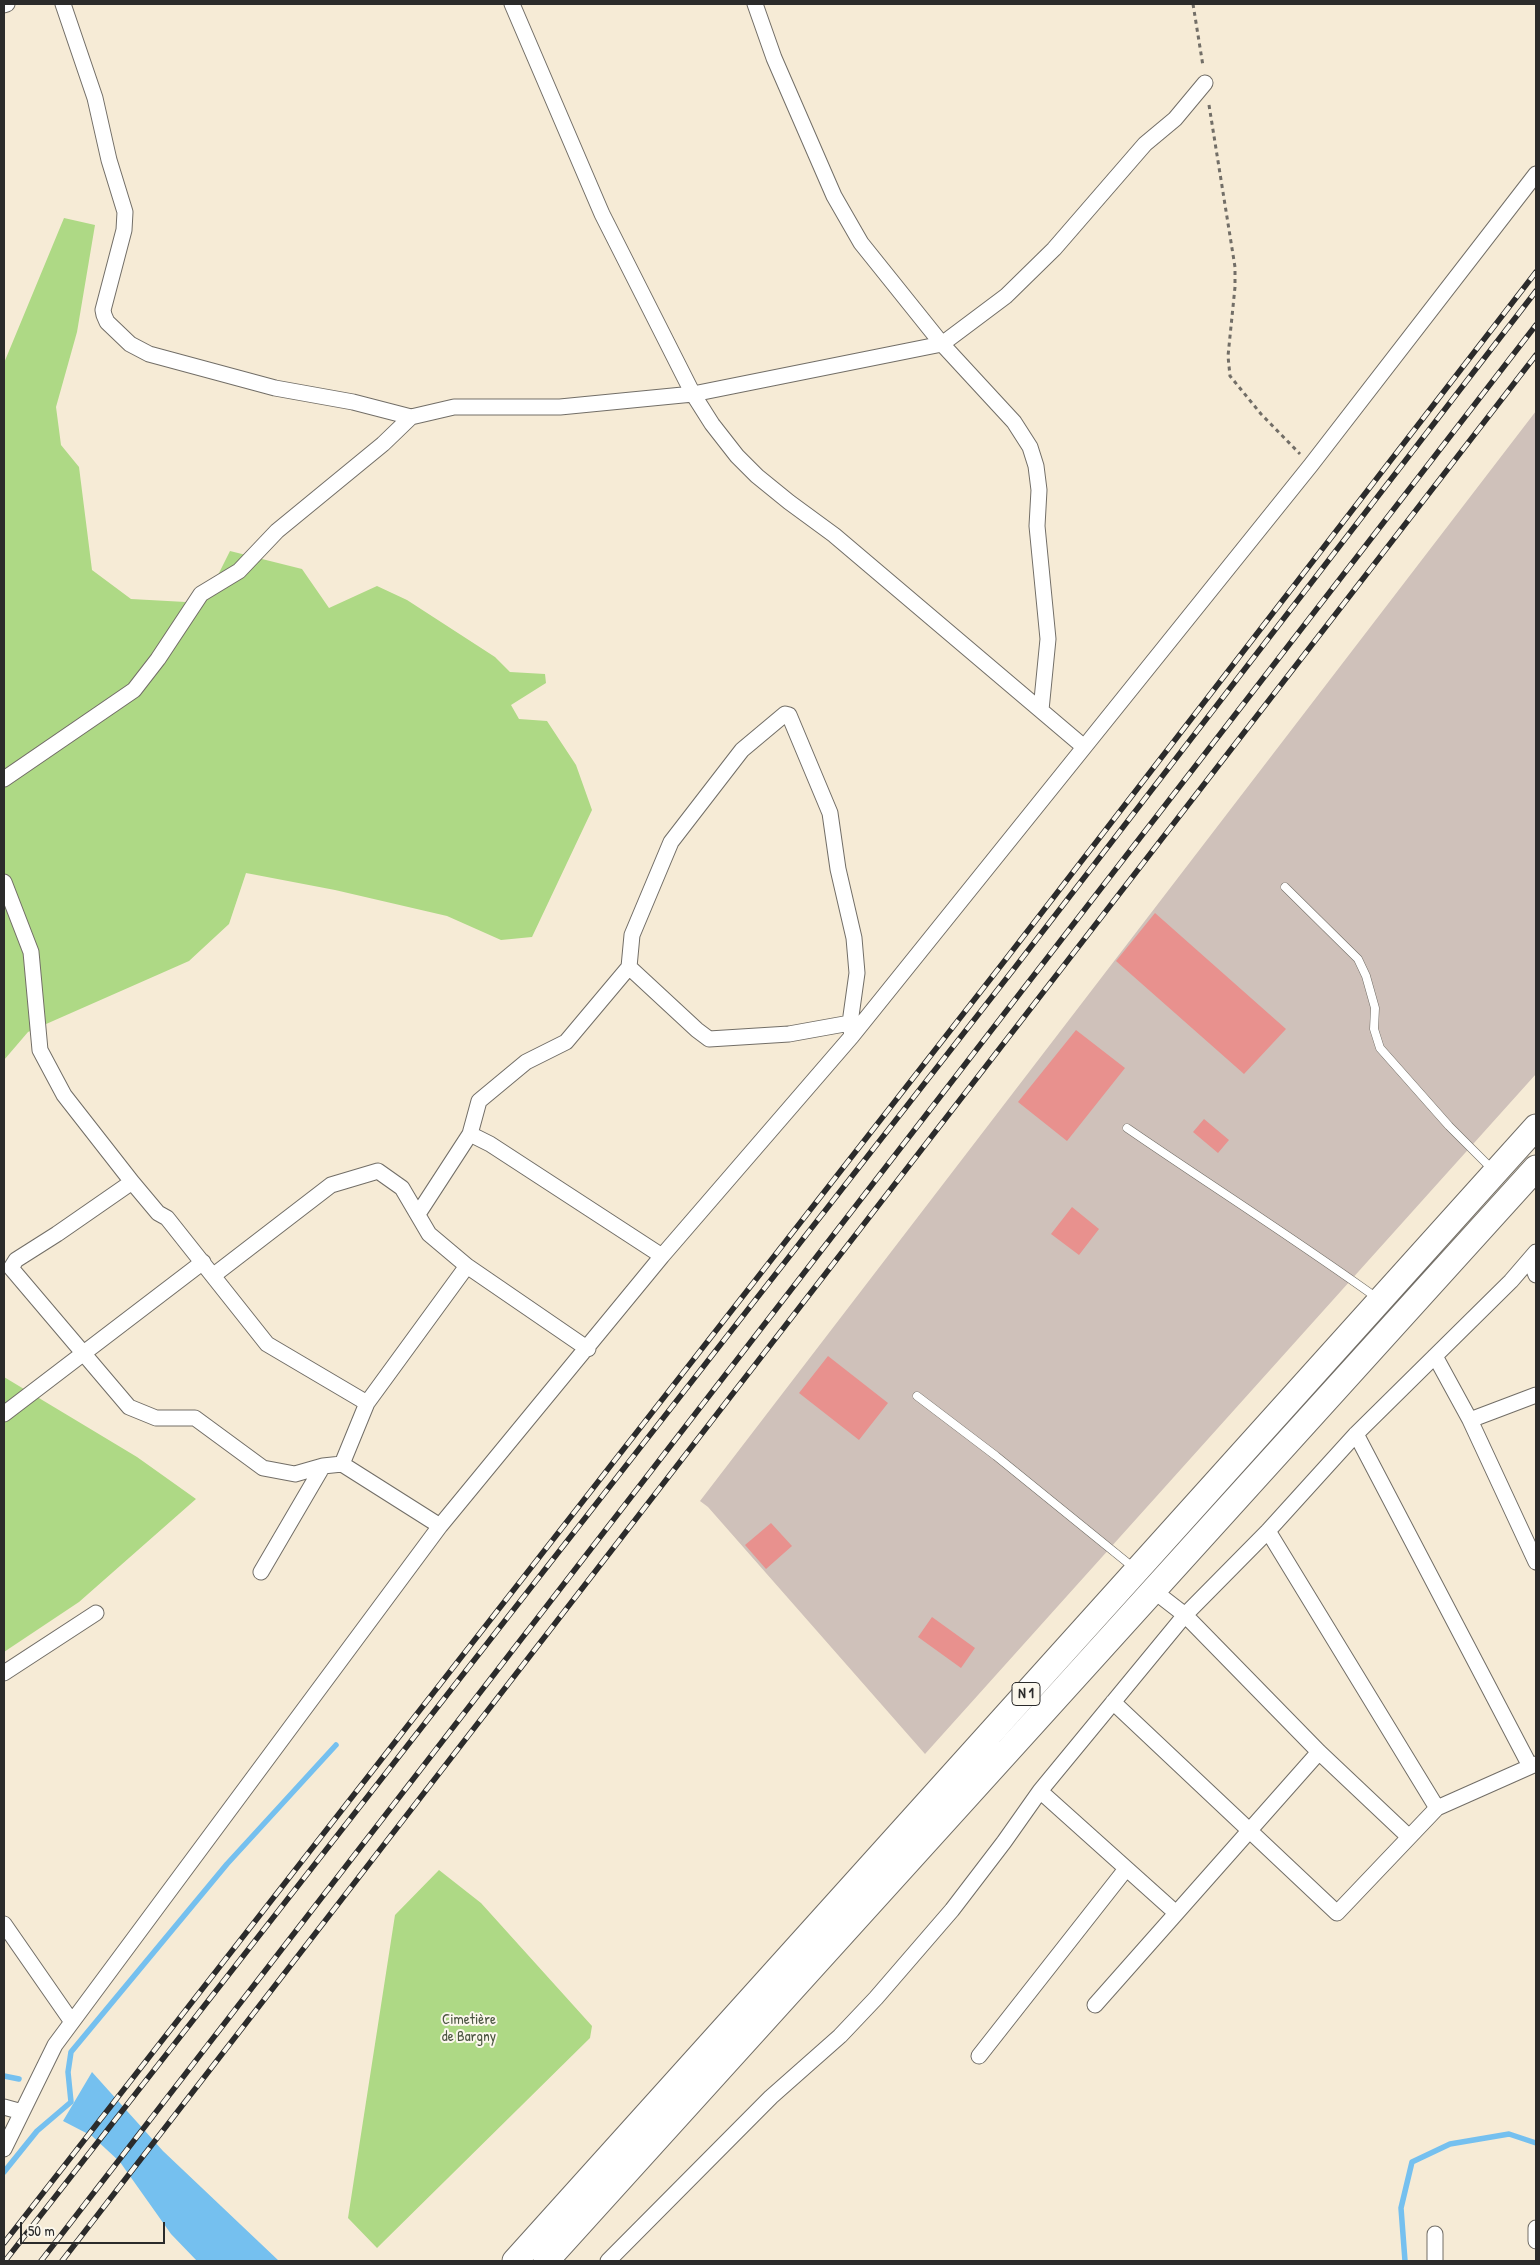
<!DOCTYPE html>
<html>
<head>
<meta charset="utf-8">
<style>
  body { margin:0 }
  #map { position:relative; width:1540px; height:2265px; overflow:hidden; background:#f6ebd6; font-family:"Patrick Hand",sans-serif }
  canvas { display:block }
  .frame { position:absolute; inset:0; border:5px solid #2b2b2b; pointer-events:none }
  .scale { position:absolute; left:20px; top:2222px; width:145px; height:22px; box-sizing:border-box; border:2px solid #2b2b2b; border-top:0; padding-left:6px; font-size:15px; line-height:18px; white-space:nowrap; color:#2b2b2b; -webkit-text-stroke:4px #fbf7ec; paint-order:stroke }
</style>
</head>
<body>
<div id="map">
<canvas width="1540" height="2265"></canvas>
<div class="frame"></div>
<div class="scale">50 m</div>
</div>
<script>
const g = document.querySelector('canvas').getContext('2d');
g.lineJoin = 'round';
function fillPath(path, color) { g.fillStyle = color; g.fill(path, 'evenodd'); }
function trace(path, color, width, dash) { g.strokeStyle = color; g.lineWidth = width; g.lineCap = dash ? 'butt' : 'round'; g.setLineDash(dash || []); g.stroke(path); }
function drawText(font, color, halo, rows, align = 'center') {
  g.font = font + ' "Patrick Hand",sans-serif'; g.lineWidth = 4; g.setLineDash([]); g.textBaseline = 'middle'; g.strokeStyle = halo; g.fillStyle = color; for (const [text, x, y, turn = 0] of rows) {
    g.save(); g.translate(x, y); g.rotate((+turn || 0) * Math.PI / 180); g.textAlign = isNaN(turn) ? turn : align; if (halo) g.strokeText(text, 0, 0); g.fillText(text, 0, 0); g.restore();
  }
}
const industrial = new Path2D(`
  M1536,411V1074L925,1754L708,1507L700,1501Z`);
const green = new Path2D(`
  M64,218L95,225L77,332L56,407L61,445L79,467L92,570L131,599L204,603L230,551L302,569L329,608L377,586L407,600L495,657L510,672L545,674L546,683L511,705L519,719L547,721L576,765L592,810L532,937L501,940L447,916L335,890L246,873L229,924L189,961L28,1032L4,1060V363Z
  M4,1377L137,1457L196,1499L79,1602L4,1652Z
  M439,1870L481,1903L592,2026L590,2038L377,2248L348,2218L395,1915Z`);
const water = new Path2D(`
  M92,2072L163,2151L279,2261H197L171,2234L120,2162L92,2136L63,2121Z`);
const stream = new Path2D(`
  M4,2076L19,2079
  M4,2172L37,2131L71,2102L68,2072L71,2052L227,1864L336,1745
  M1405,2261L1401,2208L1412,2162L1450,2144L1509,2134L1536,2143`);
const building = new Path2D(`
  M1155,913L1286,1029L1244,1074L1116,961Z
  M1076,1030L1125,1068L1067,1141L1018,1102Z
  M1204,1119L1229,1140L1218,1153L1193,1132Z
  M1072,1207L1099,1229L1079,1255L1051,1234Z
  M828,1356L888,1403L859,1440L799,1393Z
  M771,1523L792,1546L766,1569L745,1545Z
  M932,1617L975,1648L961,1668L918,1637Z`);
const path = new Path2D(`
  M1193,4L1203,66
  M1209,105L1235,267V287L1228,356L1230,376L1261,414L1300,454`);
const service = new Path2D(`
  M1285,887L1358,959L1366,976L1375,1008L1374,1029L1380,1048L1449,1126L1492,1169
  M1127,1128C1210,1185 1295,1239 1377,1298
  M917,1396L996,1456L1134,1568`);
const minor = new Path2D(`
  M63,4L95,98L109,160L125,212L124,230L103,310L104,315L107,322L130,344L149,354L275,388L353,402L411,417L454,407H560L693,394L942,344L1006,296L1054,249L1145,144L1175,119L1205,83
  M512,4L602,214L693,394L712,424L737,456L757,476L789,502L834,535L1084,747
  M755,4L774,58L834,196L861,243L942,344L1014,422L1030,447L1036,466L1039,490L1037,526L1048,639L1041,710
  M4,5L7,4
  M4,779L134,690L158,659L201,594L239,571L277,531L383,444L411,417
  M4,882L31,952L40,1050L64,1095L132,1182L57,1234L16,1260L11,1268L129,1407L156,1418H195L263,1468L295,1474L323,1466L342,1464L440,1526
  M629,967L697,1030L709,1039L789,1034L850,1023
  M470,1134L490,1144L662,1256
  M132,1182L158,1213L167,1218L267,1344L367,1403
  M418,1214L470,1134L479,1101L526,1062L566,1042L629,967L632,935L671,842L742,750L785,714L789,715L830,813L838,869L854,938L857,973L850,1023L852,1036
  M1530,1259L1536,1275
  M214,1275L331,1185L378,1171L402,1188L429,1234L467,1266
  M1435,1356L1470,1420L1536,1562
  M4,1414L203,1262
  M1470,1420L1536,1395
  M1356,1434L1530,1766
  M342,1464L367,1403L467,1266L588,1349
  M1268,1531L1437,1808
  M261,1572L323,1466
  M1154,1591L1185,1615L1319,1752L1409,1837
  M4,1673L96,1613
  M1113,1702L1337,1913L1437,1808L1536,1764
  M1040,1791L1176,1913
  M4,1924L72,2022
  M1095,2005L1319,1752
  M979,2056L1126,1869
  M4,2107L22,2112
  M4,2149L55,2045L440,1526L662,1256L852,1036L1311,465L1536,174
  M1536,2228V2241
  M1435,2234V2261
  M608,2261L771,2097L840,2036L876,1998L952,1910L1004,1842L1040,1791L1185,1615L1268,1531L1356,1434L1511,1281L1536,1252`);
const trunk = new Path2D(`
  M515,2261L1536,1127
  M546,2261L1536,1168`);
const rail = new Path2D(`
  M4,2243L1006,959L1536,272
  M5,2261L1013,970L1536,291
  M41,2261L1536,325
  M62,2261L1536,355`);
const shields = [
  [1026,1694,28]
];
const shieldNames = [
  ["N 1",1026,1694]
];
const parkNames = [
  ["Cimetière",469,2020],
  ["de Bargny",469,2037]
];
fillPath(industrial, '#cfc1ba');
fillPath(green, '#aed985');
fillPath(water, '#75c0ef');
trace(stream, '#75c0ef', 5.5);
fillPath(building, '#e8918e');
trace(service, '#726e67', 9);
trace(minor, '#726e67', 17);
trace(trunk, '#726e67', 27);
trace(path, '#726e67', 3, [4, 4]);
trace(service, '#fff', 8);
trace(minor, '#fff', 15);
trace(trunk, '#fff', 25);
trace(rail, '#2b2b2b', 5.5);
trace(rail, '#fbf7ec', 4, [11]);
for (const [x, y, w] of shields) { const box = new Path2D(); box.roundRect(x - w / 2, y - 11.5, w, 23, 4); g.fillStyle = '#fbf7ec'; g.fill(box); trace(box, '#2b2b2b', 1); }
drawText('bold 14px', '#2b2b2b', null, shieldNames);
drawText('15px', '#4c5642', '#fbf7ec', parkNames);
</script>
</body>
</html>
